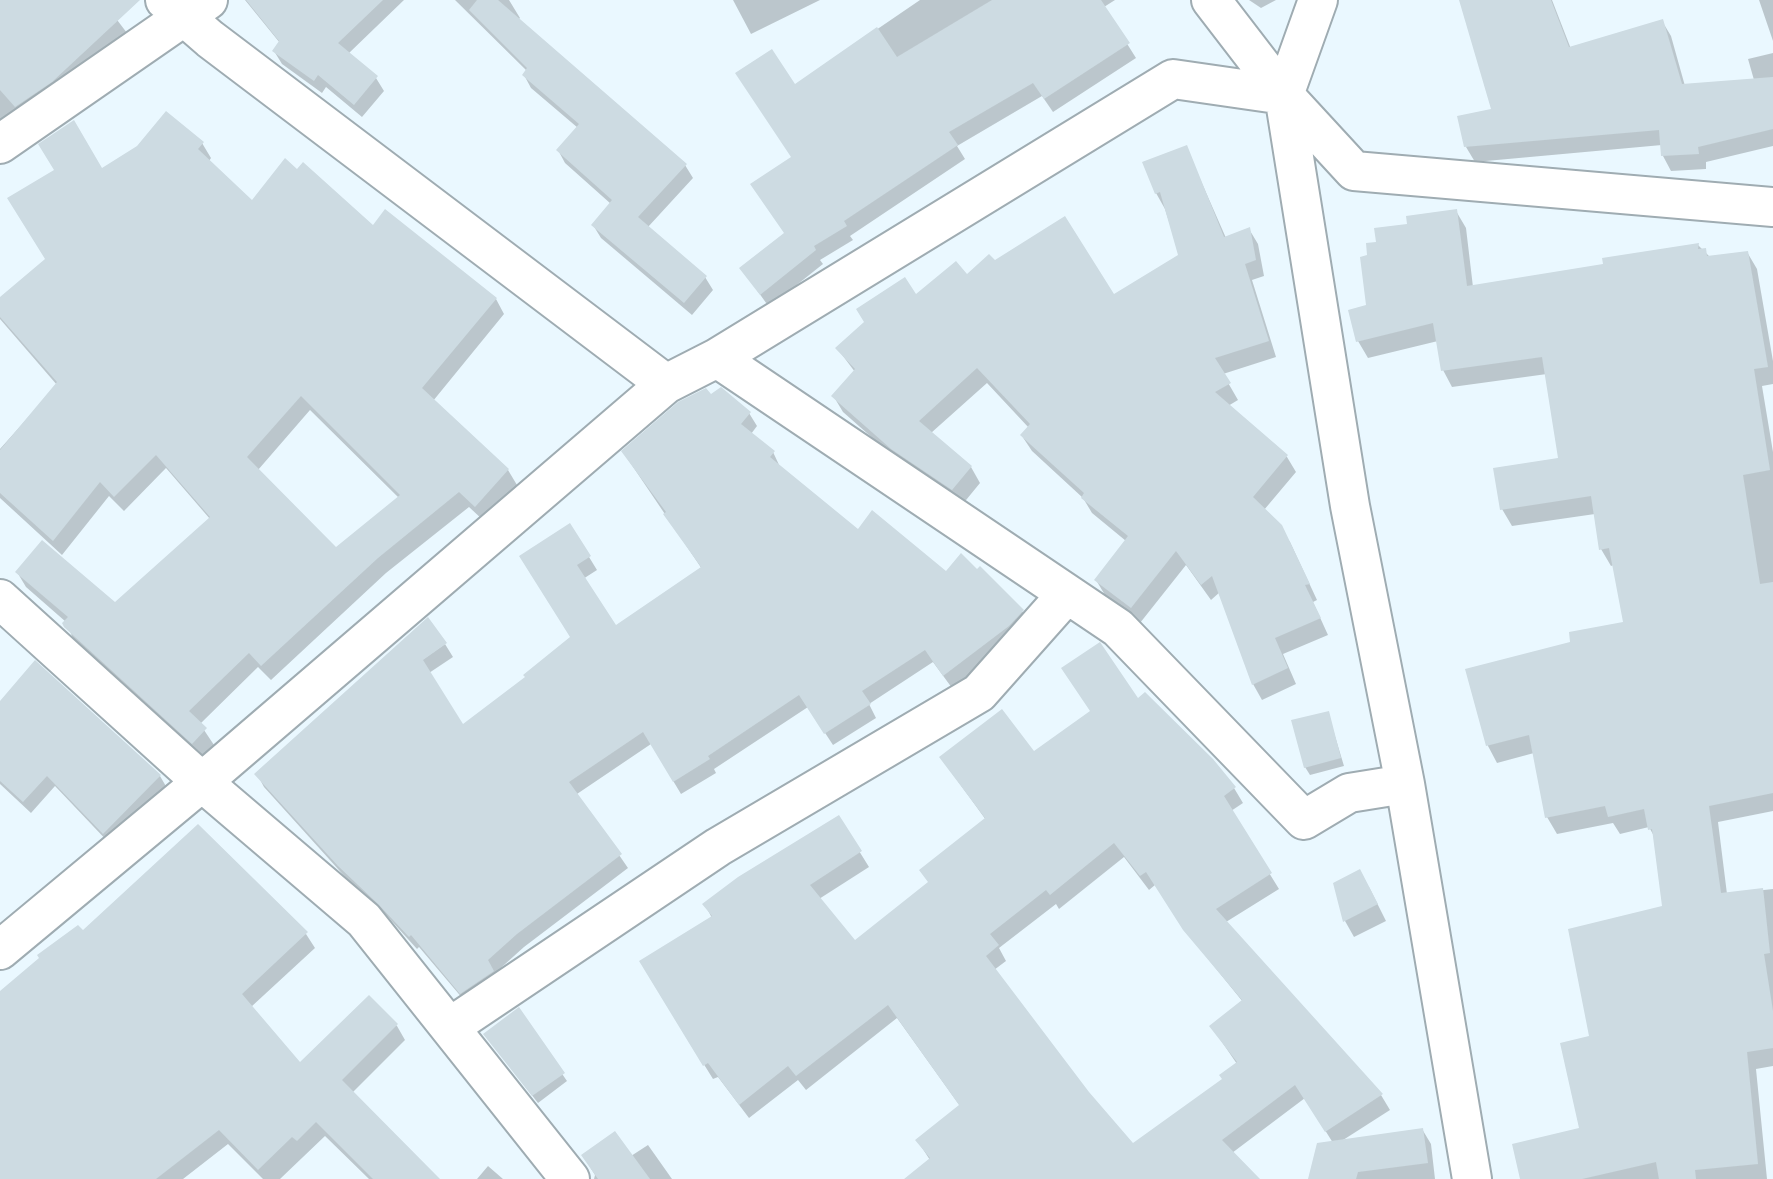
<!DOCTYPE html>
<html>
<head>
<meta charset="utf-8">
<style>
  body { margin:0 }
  canvas { display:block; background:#eaf8ff }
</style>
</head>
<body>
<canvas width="1773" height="1179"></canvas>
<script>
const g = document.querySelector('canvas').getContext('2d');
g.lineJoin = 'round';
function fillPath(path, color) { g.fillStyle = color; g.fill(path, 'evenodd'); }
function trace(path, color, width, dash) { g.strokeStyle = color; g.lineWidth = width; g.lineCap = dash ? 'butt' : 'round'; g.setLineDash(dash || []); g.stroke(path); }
const shadow = new Path2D(`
  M0,0H102L127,33L0,134Z
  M245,0H404L348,54L376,78L384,91L362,117L326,87L322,93L282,64L274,51L280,43Z
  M455,0H509L520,18L518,20L685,165L693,178L648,227L705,277L713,290L692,315L601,238L593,225L611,204L565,163L558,150L578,128L531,88L524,75L527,71Z
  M733,0H820L751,34Z
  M920,0H1115L1104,7L1136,58L1053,112L1042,96L957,146L965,159L850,236L853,240L820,260L823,264L769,307L741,268L785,235L792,158L794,86Z
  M1249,0H1276L1261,8Z
  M1463,0H1552L1571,49L1662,21L1671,36L1685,86L1754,80L1748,59L1773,53V146L1706,162V169L1671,171L1663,156L1662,145L1475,162L1466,147L1493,110Z
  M1759,0H1773V41Z
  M202,143L211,158L209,161L252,203L373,228L496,299L504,314L433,401L508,470L517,485L484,521L469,507L386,573L271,680L258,667L200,724L214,745L202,758L75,643L66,622L26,587L17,572L115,604L210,519L166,468L124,511L109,496L62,555L0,498V449L57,385L0,319V299L46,260L101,171ZM310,410L399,498L336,549L258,470Z
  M1186,147L1226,238L1249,229L1258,244L1264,276L1252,280L1276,357L1223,374L1238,400L1228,406L1287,457L1296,472L1264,510L1290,542L1317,600L1313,602L1328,635L1283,654L1296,684L1262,700L1253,684L1220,592L1211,600L1186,565L1140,623L1105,595L1096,580L1126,541L1092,513L1083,498L1032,451L1022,436L1029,428L987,383L931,433L971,467L980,483L962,505L902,464L843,412L834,397L855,372L837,348L915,297L995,263L1113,296L1180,256L1165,209L1156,193Z
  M1456,211L1466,228L1473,287L1605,265L1698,245L1710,257L1747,252L1757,269L1773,361V384L1762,386L1773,452V811L1718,822L1727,894L1773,889V1066L1756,1069L1767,1179H1522L1582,1130L1591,1037L1664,908L1655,838L1649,827L1620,834L1613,823L1557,834L1547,817L1534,753L1497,763L1488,746L1468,671L1572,643L1625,624L1614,565L1611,566L1601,549L1595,514L1512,526L1502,509L1560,460L1547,374L1452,387L1443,370L1438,341L1368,358L1358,341L1368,306L1369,257L1378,244L1409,226Z
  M711,396L749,413L757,426L751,434L773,452L780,467L859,532L1022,611L1030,624L1016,639L952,688L933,662L869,704L876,718L833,745L808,707L714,769L716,773L681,794L651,744L577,794L628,868L524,947L494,974L500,985L469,1006L419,947L417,949L388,917L347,879L264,787L257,774L445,644L453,657L429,673L462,727L527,678L572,638L570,526L597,570L583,579L615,627L702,569L623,452Z
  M1138,700L1212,761L1234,788L1243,803L1231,811L1279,889L1226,922L1381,1095L1390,1110L1340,1142L1422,1129L1431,1144L1435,1179H1309L1333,1143L1305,1098L1232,1153L1257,1179H913L930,1160L917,1140L960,1106L897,1018L806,1090L798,1080L749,1118L718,1077L713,1079L649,976L712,918L705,905L838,817L869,867L819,899L854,943L929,884L986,820L941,758L1033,754ZM1124,857L1149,890L1155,885L1183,928L1243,1002L1211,1026L1237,1064L1224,1080L1133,1145L1088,1093L994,970L1006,961L999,948L1056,904L1059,909Z
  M0,701L160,776L167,788L111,845L55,786L31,813L0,784Z
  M1328,713L1344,766L1310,775L1305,767Z
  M1335,884L1369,887L1386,921L1354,937L1345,921Z
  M306,934L315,948L251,1007L300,1064L369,998L397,1026L405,1040L352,1093L438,1179H369L325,1136L280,1179H263L228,1144L183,1179H0V993Z
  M518,1010L567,1081L538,1103L485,1035Z
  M648,1145L672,1179H594L595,1175L583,1156H631Z
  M488,1166L503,1179H477Z`);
const building = new Path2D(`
  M0,0H140L52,82L15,107L0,90Z
  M246,0H383L338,43L378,76L354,105L318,75L314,81L272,51L279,41Z
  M477,0H498L687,164L638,217L707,276L684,303L591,225L612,200L556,150L579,124L522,75L527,68L469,10Z
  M992,0H1101L1130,43L1044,99L1033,83L949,132L958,145L844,221L847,226L814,246L816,250L760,295L739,268L784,233L750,184L791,157L735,73L772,49L795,84L877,27L897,57Z
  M1459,0H1551L1569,47L1663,19L1682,84L1773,77V129L1698,147L1699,154L1661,156L1659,130L1464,147L1457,116L1491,109Z
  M166,111L204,142L198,149L252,200L285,158L297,169L303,162L373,225L385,209L497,298L422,388L509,469L475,507L459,492L378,558L261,666L249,653L189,711L207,728L192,744L64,627L62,623L68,617L15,572L42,540L115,602L210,517L156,455L114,497L100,482L53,541L0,493V450L57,382L0,317V297L45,259L7,198L54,170L38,144L74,120L102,168L137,146ZM301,396L400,495L336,547L247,457Z
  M1187,145L1224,237L1250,227L1256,260L1245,264L1269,341L1215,358L1231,383L1215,392L1288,455L1253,497L1282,525L1310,584L1305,585L1321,618L1275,638L1288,668L1252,685L1212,576L1201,585L1176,551L1131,608L1094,580L1128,536L1081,498L1084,493L1020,435L1030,424L977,368L919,421L972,466L952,490L891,449L831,396L855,369L835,348L864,322L856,309L905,277L916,294L956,261L967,274L989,254L995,260L1065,216L1114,294L1178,255L1160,192L1155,194L1142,162Z
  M1457,209L1467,286L1603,264L1602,258L1699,243L1698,249L1706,248L1707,256L1748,251L1768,367L1754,369L1770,470L1743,475L1760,584L1773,582V793L1709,806L1721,893L1763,888L1770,953L1764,954L1773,1011V1048L1747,1052L1758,1164L1695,1170L1696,1179H1659L1656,1162L1582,1179H1520L1512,1144L1579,1128L1560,1043L1589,1036L1568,929L1662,906L1652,829L1648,830L1644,809L1608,817L1605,806L1545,818L1529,735L1486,746L1465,669L1570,642L1569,632L1623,622L1609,548L1599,550L1591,496L1500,510L1493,468L1558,458L1542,357L1441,371L1433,323L1356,342L1348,310L1366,305L1360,257L1367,255L1366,243L1376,242L1374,228L1407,224L1406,216Z
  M721,387L751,412L741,424L775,451L770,457L858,529L872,510L946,571L961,553L977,569L980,566L1024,610L1009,626L943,676L925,650L862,691L871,704L824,734L799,695L708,756L710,759L673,782L643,732L569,782L622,854L517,934L488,960L494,971L460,994L411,935L409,937L378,904L338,866L254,774L428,617L447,643L423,660L463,724L525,677L523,675L570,637L519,556L570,523L591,556L577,565L616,625L701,567L663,514L666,512L621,451L678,402L706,388L711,394Z
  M1100,642L1138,698L1145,692L1213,759L1236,787L1224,796L1272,873L1216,909L1383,1094L1325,1132L1295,1085L1222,1140L1260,1179H904L930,1158L915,1140L959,1105L888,1005L796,1076L788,1066L739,1105L708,1063L703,1066L639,961L712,916L702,904L738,877L839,815L862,851L810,885L855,940L928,882L919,870L985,818L939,757L1002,709L1034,751L1090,711L1061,668ZM1114,843L1140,876L1146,872L1183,930L1242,1000L1209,1026L1237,1062L1219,1075L1222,1079L1133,1143L1089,1092L986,956L999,945L990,934L1046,890L1050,895Z
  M35,660L161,775L103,834L47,776L23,802L0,781V701Z
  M1329,711L1341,758L1304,768L1291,720Z
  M198,824L308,932L242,994L300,1062L369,995L398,1024L342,1080L440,1179H373L316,1122L297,1141L292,1137L258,1170L219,1130L156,1179H0V991L39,958L37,955L78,925L83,930Z
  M1360,869L1378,904L1343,922L1333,883Z
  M519,1007L565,1073L532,1096L483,1034Z
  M1423,1128L1428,1163L1358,1172L1356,1179H1308L1317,1143Z
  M615,1131L650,1179H598L581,1155Z`);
const minor = new Path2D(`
  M165,0L210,39L666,384
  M1211,0L1284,95L1350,506L1405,784L1472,1179
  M1284,95L1318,0
  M0,144L208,0
  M717,358L1118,628L1304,820L1349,793L1405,784
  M0,599L202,782L364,920L570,1179
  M0,950L202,782L666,384L717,358L1173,79L1284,95L1354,171L1773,207
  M450,1027L718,847L979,693L1067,594`);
fillPath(shadow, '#0003');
fillPath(building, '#cddbe2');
trace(minor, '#9facb2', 42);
trace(minor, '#fff', 38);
</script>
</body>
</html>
